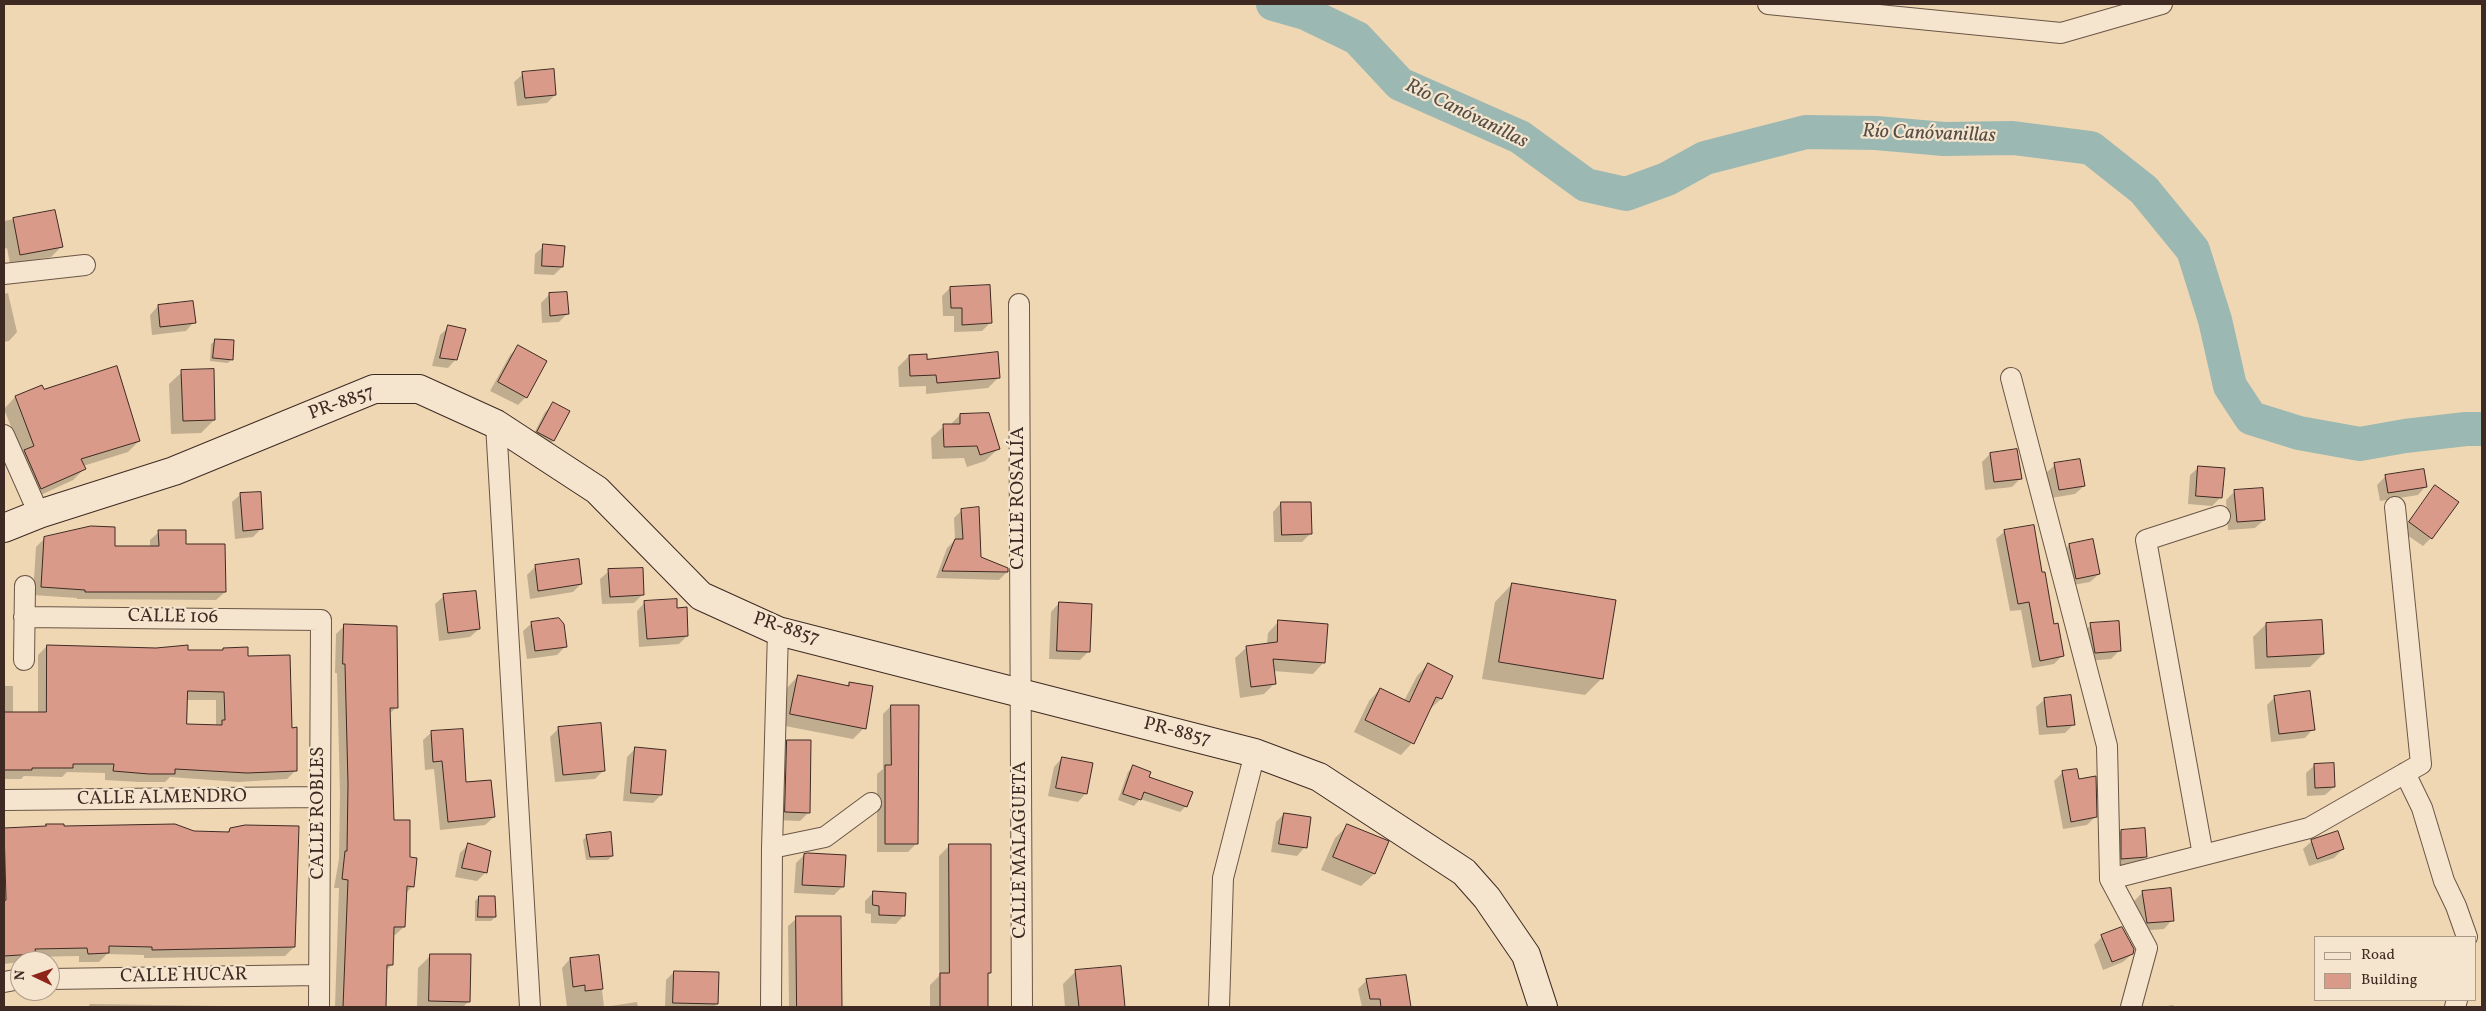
<!DOCTYPE html>
<html>
<head>
<meta charset="utf-8">
<style>
  body { margin:0 }
  #map { position:relative; width:2486px; height:1011px; overflow:hidden; background:#f0d7b3; font-family:Vollkorn,serif }
  canvas { display:block }
  .frame { position:absolute; inset:0; border:5px solid #3e2a22; pointer-events:none }
  .legend { position:absolute; left:2314px; top:936px; width:162px; height:65px; box-sizing:border-box; background:#f5e5ce; border:1px solid #ac9a89; margin:0; padding:6px 9px; list-style:none; font-size:15px; color:#3e2a22 }
  .legend li { display:flex; align-items:center; gap:10px; height:25px }
  .legend b { width:25px; border:1px solid #ac9a89 }
  .north { position:absolute; left:10px; top:951px; width:50px; height:50px; box-sizing:border-box; background:#f5e5ce; border:1px solid #ac9a89; border-radius:50%; rotate:273deg; font-size:14px; font-weight:700; line-height:20px; text-align:center; color:#3e2a22 }
  .north::after { content:''; display:block; margin:auto; width:18px; height:22px; background:#8f2418; clip-path:polygon(50% 0,100% 100%,50% 72%,0 100%) }
</style>
</head>
<body>
<div id="map">
<canvas width="2486" height="1011"></canvas>
<div class="frame"></div>
<ul class="legend">
<li><b style="height:6px;background:#f5e5ce"></b>Road</li>
<li><b style="height:14px;background:#da9a8a"></b>Building</li>
</ul>
<div class="north">N</div>
</div>
<script>
const g = document.querySelector('canvas').getContext('2d');
g.lineJoin = 'round';
function fillPath(path, color) { g.fillStyle = color; g.fill(path, 'evenodd'); }
function trace(path, color, width, dash) { g.strokeStyle = color; g.lineWidth = width; g.lineCap = dash ? 'butt' : 'round'; g.setLineDash(dash || []); g.stroke(path); }
function drawText(font, color, halo, rows, align = 'center') {
  g.font = font + ' Vollkorn,serif'; g.lineWidth = 4.5; g.setLineDash([]); g.textBaseline = 'middle'; g.strokeStyle = halo; g.fillStyle = color; for (const [text, x, y, turn = 0] of rows) {
    g.save(); g.translate(x, y); g.rotate((+turn || 0) * Math.PI / 180); g.textAlign = isNaN(turn) ? turn : align; if (halo) g.strokeText(text, 0, 0); g.fillText(text, 0, 0); g.restore();
  }
}
const shadow = new Path2D(`
  M523,74L555,95L547,103L517,106L514,82Z
  M54,211L61,247L51,257L10,264L7,248L4,249V221Z
  M544,246L562,267L554,275L534,274L535,254Z
  M950,288L990,323L982,331L954,332V316H943L942,296Z
  M8,293L17,332L9,341L4,342V294Z
  M549,295L567,314L559,322L542,323L541,303Z
  M158,306L194,322L186,331L152,335L150,315Z
  M449,327L456,359L448,368L432,366L440,335Z
  M215,341L232,359L228,363L210,361L211,344Z
  M518,347L526,397L518,405L490,391L510,355Z
  M909,356L926,360L999,377L988,388L926,394V386L899,387L898,367Z
  M182,372L214,420L201,433L171,434L169,384Z
  M42,387L43,390L139,441L128,452L83,466L84,469L73,480L30,500L22,454L4,409L15,397Z
  M554,404L568,412L553,441L545,449L530,441L545,412Z
  M960,415L998,449L985,461L967,467L964,458L932,459L931,438L944,426H949Z
  M1990,454L2021,478L2012,487L1985,490L1982,462Z
  M2055,465L2084,486L2075,494L2051,498L2046,473Z
  M2199,467L2221,497L2212,506L2188,504L2190,475Z
  M2385,477L2426,486L2418,495L2380,501L2377,485Z
  M2435,487L2431,538L2423,546L2401,531Z
  M2235,491L2264,520L2255,528L2228,530L2226,500Z
  M241,494L261,529L253,537L235,539L232,502Z
  M1281,503L1311,533L1302,542H1274L1273,512Z
  M962,510L980,558L1007,572L999,580L936,578L947,548L955,540L954,518Z
  M2033,526L2053,626L2062,656L2054,664L2032,668L2021,610L2010,611L1996,539L2005,531Z
  M159,532L185,545L225,592L216,600L77,599V598L33,595L36,547L45,538L114,548L150,547V540Z
  M2069,545L2099,574L2090,582L2067,586L2061,554Z
  M535,567L581,584L573,592L530,599L527,575Z
  M609,571L643,594L634,603L602,604L600,579Z
  M1512,584L1602,678L1585,695L1482,679L1495,602Z
  M444,596L479,629L470,637L439,641L435,604Z
  M645,602L676,609L687,636L679,644L639,647L637,611Z
  M1059,603L1089,651L1080,660L1049,659L1051,612Z
  M1279,621L1324,662L1313,674L1273,671L1275,683L1264,694L1240,698L1235,658L1247,647L1267,644L1268,633Z
  M532,623L565,647L557,655L527,659L523,631Z
  M2266,624L2323,654L2310,667L2255,669L2253,637Z
  M2091,625L2120,650L2111,659L2087,661L2082,633Z
  M344,626L397,707L389,714L393,821L409,858L413,886L405,894L404,927L395,935H392V965L385,971V1007H335L339,888H334L339,859L340,794L337,673H335L336,634Z
  M47,646L187,651H221L224,649L247,657L291,729L296,770L287,779L238,782L170,777L165,782H139L105,780V773L67,772L62,777L24,776L21,779H4V676L5,686H13V713H38V655ZM186,700H216V726L186,725Z
  M1428,664L1452,676L1441,699L1429,710L1412,743L1401,755L1354,732L1369,701L1380,689L1404,701L1417,676Z
  M798,676L846,686L850,683L864,728L853,739L780,725L787,688Z
  M2275,697L2313,729L2305,738L2271,742L2267,705Z
  M2045,699L2074,724L2065,733L2039,735L2036,707Z
  M891,706L916,844L908,852H877V774L883,769V714Z
  M559,728L604,770L595,779L555,782L550,737Z
  M432,732L464,784L494,817L485,825L440,830L434,769L425,770L423,740Z
  M787,741L809,812L800,821L777,820L779,750Z
  M635,749L661,795L653,803L623,801L627,757Z
  M1062,758L1086,793L1078,802L1048,796L1054,767Z
  M2315,765L2334,787L2325,795L2307,796L2306,773Z
  M1134,766L1148,778L1186,806L1180,812L1140,799L1134,806L1118,800L1128,772Z
  M2062,773L2078,780L2095,817L2087,825L2063,829L2054,781Z
  M1284,814L1305,847L1297,856L1271,852L1276,822Z
  M46,825L63,827L193,832L226,833L230,829L294,947L285,956L144,958V955L107,954L99,962H79V956L31,957L27,961L4,964V829L43,828Z
  M1348,825L1387,842L1374,874L1361,886L1321,870L1335,838Z
  M2121,831L2146,856L2138,865L2113,867V839Z
  M587,836L612,856L608,860H586L583,840Z
  M2312,841L2343,849L2334,858L2309,866L2303,849Z
  M469,844L486,872L477,881L455,877L460,853Z
  M950,845L990,972L987,975L986,1007H930V985L939,976V856Z
  M804,855L843,886L834,895L794,893L796,863Z
  M874,892L904,915L896,924L871,923V914L865,913V901Z
  M2143,892L2172,920L2164,929L2139,931L2134,901Z
  M479,897L495,917L491,921H475V901Z
  M839,917L840,1007H789L788,926L797,918Z
  M2102,937L2132,954L2123,962L2103,970L2094,945Z
  M431,955L469,1001L463,1007H417L418,968Z
  M598,956L604,1007L637,1002L638,1007H567L562,968L570,959Z
  M1120,967L1123,1007H1065L1063,984L1076,971Z
  M674,972L717,1004L714,1007H665L666,980Z
  M1405,977L1409,1007H1362L1358,989L1366,981Z
  M90,1004L292,1007H43H88Z
  M2173,1005L2174,1007H2162Z`);
const river = new Path2D(`
  M1273,4L1305,13L1357,38L1400,84L1520,137L1586,185L1626,194L1667,179L1705,158L1806,132L1876,133L1944,139L2013,138L2091,148L2144,190L2193,250L2215,320L2230,386L2251,418L2299,433L2360,444L2405,436L2466,429H2482`);
const building = new Path2D(`
  M554,69L556,95L525,98L522,72Z
  M55,210L63,247L20,255L13,218Z
  M543,244L565,246L563,267L542,266Z
  M990,285L992,323L962,325V308H951L950,287Z
  M567,292L569,314L550,316L549,293Z
  M193,301L196,323L160,327L158,305Z
  M448,325L466,329L457,360L440,358Z
  M215,339L234,340L233,360L213,358Z
  M518,345L547,361L527,398L498,382Z
  M998,352L1000,378L937,383L936,375L910,376L909,355L927,354V359Z
  M117,366L140,441L81,459L86,469L41,489L24,450L34,446L15,396L42,385L44,389Z
  M214,369L215,420L183,421L181,370Z
  M553,402L570,411L554,441L537,432Z
  M989,413L1000,449L980,455L977,446L944,447L943,424H960V414Z
  M2017,449L2022,479L1994,482L1990,453Z
  M2080,459L2085,486L2059,490L2054,463Z
  M2198,466L2225,468L2222,498L2196,496Z
  M2424,469L2427,487L2388,493L2385,475Z
  M2435,485L2459,502L2432,539L2409,522Z
  M2263,488L2265,520L2237,522L2234,490Z
  M261,492L263,529L243,531L240,493Z
  M1281,502H1311L1312,534L1282,535Z
  M979,507L981,557L1008,568V572L942,571L955,539H963L961,509Z
  M2034,525L2042,572H2045L2054,624L2058,623L2064,656L2040,661L2029,602L2018,604L2004,530Z
  M91,526L115,527V546H159L158,530H186V544H225L226,592H85V590L41,587L44,537Z
  M2093,539L2100,574L2076,579L2069,544Z
  M579,559L582,584L538,591L535,565Z
  M643,568L644,595L610,597L608,569Z
  M1512,583L1616,600L1603,679L1499,662Z
  M476,591L480,629L448,633L443,594Z
  M677,599V608L687,607L688,636L647,639L644,601Z
  M1059,602L1092,604L1090,652L1057,651Z
  M559,618L564,624L567,647L535,651L531,622Z
  M1278,620L1328,624L1325,663L1273,659L1276,684L1251,687L1246,646L1277,642Z
  M2322,620L2324,654L2267,657L2266,623Z
  M2119,621L2121,651L2095,653L2090,623Z
  M344,624L397,626L398,708H390L394,820H410V857L417,858L414,887L407,886L405,927H394L393,965H387L386,1007H343L348,880L342,879L345,851H347L348,784L345,664H343Z
  M47,645L156,648L188,645V650H223V648L248,647V656L290,655L292,728L297,727V771L247,773L175,769V774H149L113,771L114,764H73V768H32V770H4V712H46ZM188,691L224,692L225,720H222V725L187,724Z
  M1428,663L1453,676L1442,699L1436,697L1414,744L1365,720L1380,688L1409,702Z
  M798,675L849,686V682L873,686L866,729L790,714Z
  M2310,691L2315,730L2279,734L2274,696Z
  M2071,695L2075,725L2047,727L2044,698Z
  M891,705H919L918,844H885V765H891Z
  M601,723L605,771L563,775L558,727Z
  M463,729L466,782L491,780L495,817L448,822L442,761L433,762L431,731Z
  M787,740H811L810,813L785,812Z
  M635,747L666,750L662,795L631,793Z
  M1062,757L1093,763L1087,794L1056,788Z
  M2334,763L2335,787L2315,788L2314,764Z
  M1133,765L1151,772L1149,777L1193,792L1187,807L1144,792L1141,800L1123,794Z
  M2077,769L2079,779L2096,776L2097,817L2071,822L2062,771Z
  M1284,813L1311,817L1307,848L1279,844Z
  M46,824H64V826L175,824L194,831L229,832L230,828L245,825L299,826L295,947L152,950V947L109,946V953L88,954L87,948L35,949L36,954L4,956V901L6,900L4,828L46,826Z
  M1347,824L1389,841L1375,874L1333,857Z
  M2145,828L2147,857L2121,859V830Z
  M2338,831L2344,849L2317,859L2311,840Z
  M611,832L613,856L590,857L586,835Z
  M468,843L491,851L487,873L462,868Z
  M949,844H991V973H988V1007H940V973H949Z
  M808,853L846,855L844,887L802,885L804,854Z
  M2171,888L2174,921L2147,923L2142,891Z
  M873,891L906,893L905,916L879,915V906L873,905Z
  M479,896H495L496,917H478Z
  M796,916H841L842,1007H797Z
  M2122,927L2134,949L2133,954L2112,962L2101,935Z
  M430,954H471L470,1002L429,1001Z
  M599,955L603,989L585,991V985L573,987L570,958Z
  M1121,966L1125,1007H1079L1075,970Z
  M674,971L719,972L718,1004L673,1003Z
  M1406,975L1411,1007H1381L1380,999H1370L1366,979Z`);
const street = new Path2D(`
  M1768,4L2061,33L2162,4
  M4,274L85,265
  M1019,304L1022,1007
  M2011,378L2107,746L2110,879L2147,948L2131,1007
  M496,424L530,1007
  M4,435L39,514
  M24,617L321,620L319,1007
  M24,660L25,586
  M2405,773L2422,808L2444,881L2456,906L2467,937
  M4,800L320,797
  M772,848L825,837L871,803
  M2203,855L2146,540L2220,516
  M2110,879L2309,828L2421,764L2395,507
  M50,979L319,975
  M4,982L20,979
  M771,1007L772,848L778,631
  M1219,1007L1223,878L1255,753
  M2455,1007L2457,1000`);
const secondary = new Path2D(`
  M4,528L39,514L174,471L374,389H419L496,424L597,490L701,596L778,631L1255,753L1319,777L1464,872L1487,898L1526,955L1543,1007`);
const streetNames = [
  ["PR-8857",342,404,-20],
  ["CALLE ROSALÍA",1020,498,-90],
  ["CALLE 106",173,618,1],
  ["PR-8857",786,630,18],
  ["PR-8857",1177,733,14],
  ["CALLE ALMENDRO",162,799,-1],
  ["CALLE ROBLES",320,813,-90],
  ["CALLE MALAGUETA",1022,850,-90],
  ["CALLE HUCAR",184,977,-1]
];
const waterNames = [
  ["Río Canóvanillas",1466,115,26],
  ["Río Canóvanillas",1929,135,2]
];
fillPath(shadow, '#0003');
trace(river, '#9bb8b2', 34);
fillPath(building, '#da9a8a');
trace(building, '#3e2a22', 1);
trace(street, '#6a5546', 22);
trace(secondary, '#3e2a22', 30);
trace(street, '#f5e5ce', 20);
trace(secondary, '#f5e5ce', 28);
drawText('19px', '#3e2a22', '#f5e5ce', streetNames);
drawText('italic 20px', '#554e46', '#f5e5ce', waterNames);
</script>
</body>
</html>
